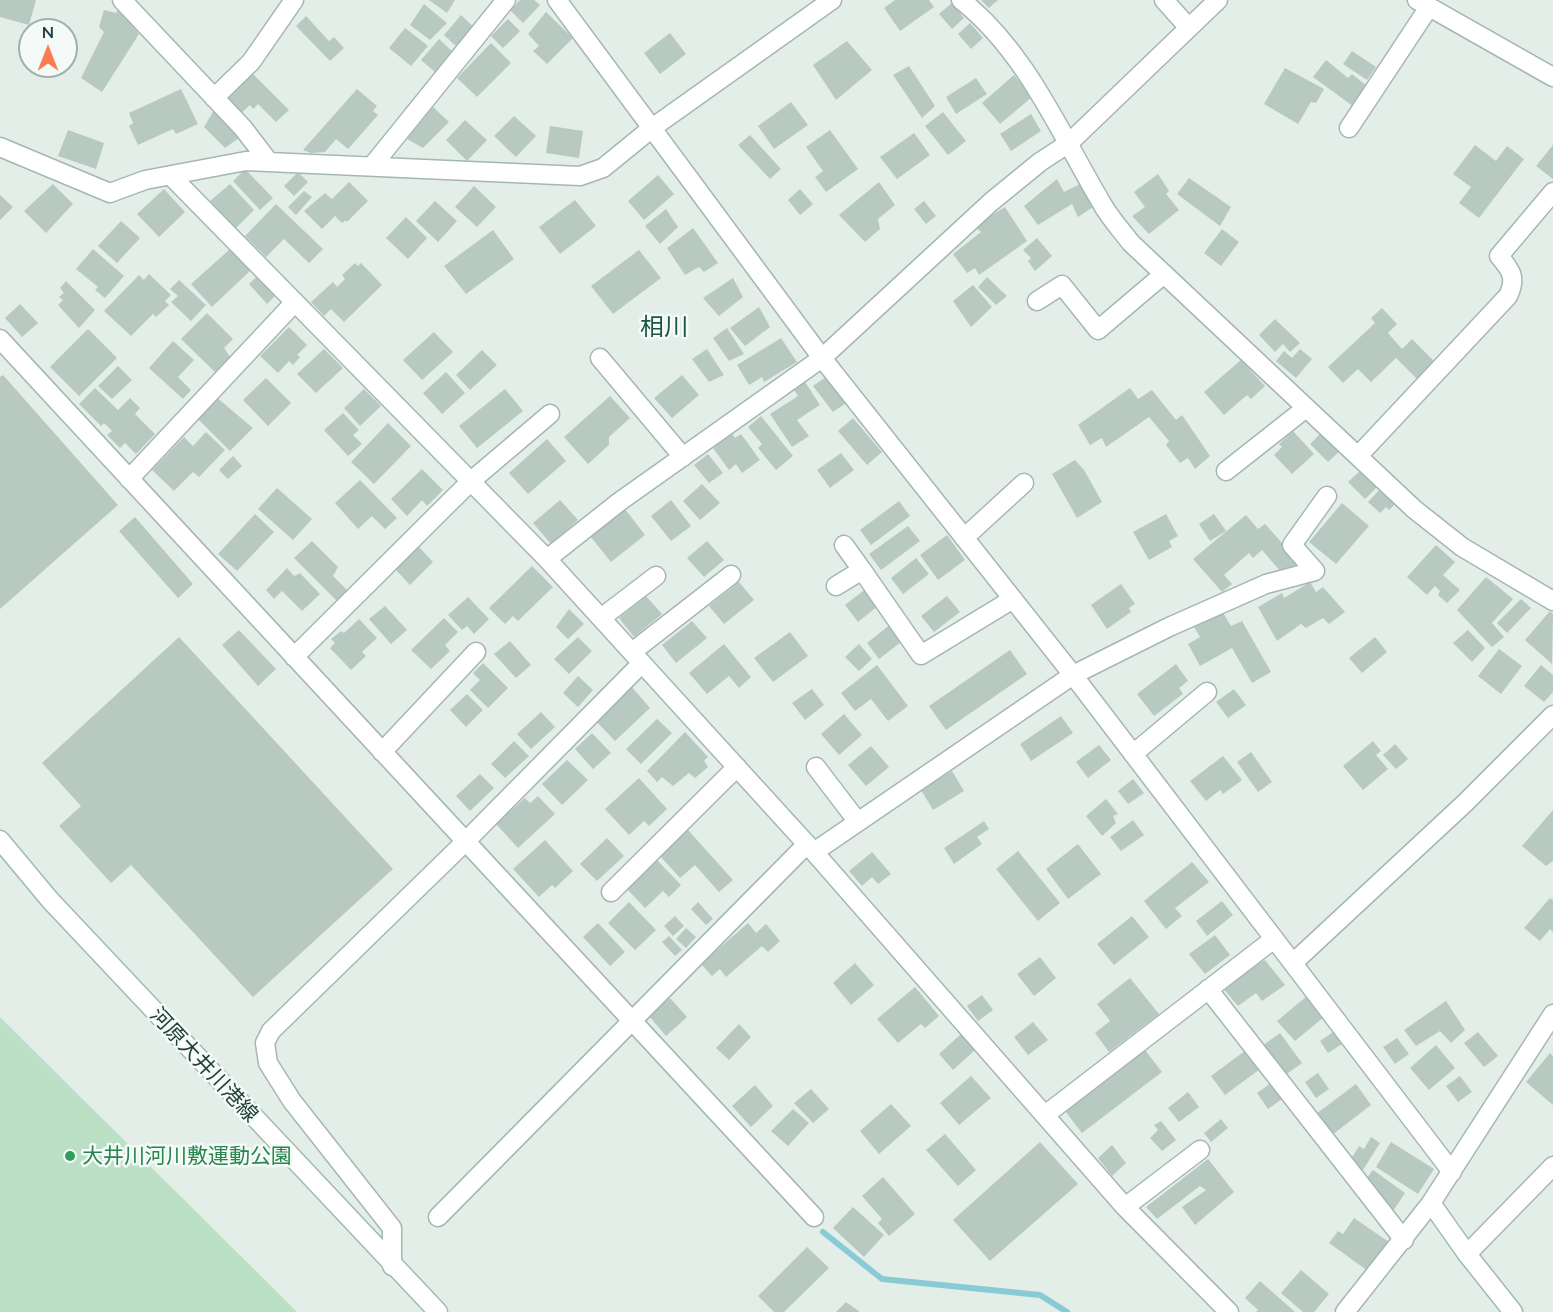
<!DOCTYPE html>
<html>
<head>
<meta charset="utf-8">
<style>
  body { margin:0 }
  #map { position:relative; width:1553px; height:1312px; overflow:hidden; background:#e3eee9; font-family:Lato,sans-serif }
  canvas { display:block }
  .north { position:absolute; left:18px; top:18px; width:60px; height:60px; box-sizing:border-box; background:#f4faf7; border:2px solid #a0b0ab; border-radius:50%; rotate:0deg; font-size:16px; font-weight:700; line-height:24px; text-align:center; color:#214138 }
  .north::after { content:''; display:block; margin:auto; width:21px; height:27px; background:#fa7c55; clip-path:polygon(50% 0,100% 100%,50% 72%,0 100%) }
</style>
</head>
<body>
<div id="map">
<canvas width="1553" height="1312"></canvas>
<div class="north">N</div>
</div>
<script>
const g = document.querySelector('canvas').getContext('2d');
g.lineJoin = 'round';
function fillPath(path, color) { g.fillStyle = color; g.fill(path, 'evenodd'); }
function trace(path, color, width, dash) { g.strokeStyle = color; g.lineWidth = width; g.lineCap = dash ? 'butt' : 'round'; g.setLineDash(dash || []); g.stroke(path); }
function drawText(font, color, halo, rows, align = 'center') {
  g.font = font + ' Lato,"Noto Sans JP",sans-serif'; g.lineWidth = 5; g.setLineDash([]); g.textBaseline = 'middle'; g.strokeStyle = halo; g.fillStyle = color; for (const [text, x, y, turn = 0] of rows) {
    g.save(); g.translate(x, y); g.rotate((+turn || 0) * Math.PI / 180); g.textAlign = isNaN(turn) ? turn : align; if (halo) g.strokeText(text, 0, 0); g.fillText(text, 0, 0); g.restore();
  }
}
const green = new Path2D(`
  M0,1017L280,1295L297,1312H0Z`);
const stream = new Path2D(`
  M823,1232L882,1279L1040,1295L1067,1312`);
const building = new Path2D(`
  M0,0H36L29,25L0,17Z
  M429,0H455L447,13Z
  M520,0H534L540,5L523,23L510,10Z
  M895,0H929L934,7L900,31L884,8Z
  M981,0H998L989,8Z
  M952,3L964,18L952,29L939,14Z
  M424,4L447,23L430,40L410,25Z
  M118,9L139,34L102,92L81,78L104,32L99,27L104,10L116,13Z
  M546,12L573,38L547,64L533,51L539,46L528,34Z
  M461,15L476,29L459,49L444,35Z
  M306,16L329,41L334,37L344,48L330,61L296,26Z
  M508,19L520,31L503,48L491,36Z
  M970,23L983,38L971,49L958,34Z
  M405,28L428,46L411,66L389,48Z
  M670,33L686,54L660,74L644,53Z
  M439,39L454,53L436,73L421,60Z
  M847,41L872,70L836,100L813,65Z
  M491,43L511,63L477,97L457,78Z
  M1352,51L1376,67L1367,80L1343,64Z
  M1326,60L1348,78L1352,74L1367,86L1354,107L1313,77Z
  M909,66L935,106L922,118L893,75Z
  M1285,68L1324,89L1316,103L1311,102L1298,124L1264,104Z
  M250,71L289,110L276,122L258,104L253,109L250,105L240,114L226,100L242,84L239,81Z
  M1014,75L1032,97L1000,124L982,103Z
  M976,78L987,94L956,114L946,97Z
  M181,89L198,124L176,134L173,129L138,145L129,126L133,123L129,113Z
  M357,89L377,106L373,111L378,115L348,149L336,139L325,152L311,153L303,150Z
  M791,102L808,125L774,149L758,126Z
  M433,107L449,122L423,148L407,139Z
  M214,110L239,138L225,148L204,127Z
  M943,112L966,141L948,155L925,126Z
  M1031,114L1041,131L1011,151L1000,134Z
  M514,116L536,136L516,157L494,136Z
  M465,120L487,140L467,161L446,140Z
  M550,126L583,131L579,158L546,153Z
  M68,130L104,143L96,169L58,156Z
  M830,130L858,169L826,192L815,177L823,171L806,147Z
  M914,133L930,155L897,179L880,157Z
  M750,135L781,169L770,179L738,145Z
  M1475,145L1496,161L1507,146L1524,159L1479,218L1459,203L1471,187L1453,174Z
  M1553,145V179L1536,166Z
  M245,169L273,198L260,210L233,181Z
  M298,172L308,182L294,196L284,186Z
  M1158,174L1169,191L1166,194L1179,210L1149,234L1132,216L1145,207L1134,192Z
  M658,175L674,194L644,220L628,201Z
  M1189,178L1231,207L1220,226L1177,194Z
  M1057,179L1064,192L1080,184L1093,207L1078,217L1072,204L1038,225L1024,206Z
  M349,182L368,201L347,222L346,220L342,223L335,216L322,229L304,211L325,193L332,199Z
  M879,182L895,205L878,219L880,229L865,242L839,215Z
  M53,184L73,204L46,233L24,211Z
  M230,184L254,210L236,228L210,201Z
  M474,186L496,207L477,227L455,207Z
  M164,189L185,212L159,237L137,214Z
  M800,189L813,204L800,215L788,200Z
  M304,191L312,197L296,215L288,207Z
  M0,195L13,207L0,220Z
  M575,200L596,226L560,254L539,227Z
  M435,201L457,221L438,242L416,221Z
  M924,201L936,216L926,224L914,209Z
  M276,204L323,249L309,263L284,239L266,257L245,236Z
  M1005,207L1027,241L979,275L975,268L967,273L953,254L981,232L974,226Z
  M666,209L678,227L660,244L645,226Z
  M406,217L427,238L408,259L386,238Z
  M121,221L140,238L117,263L98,246Z
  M693,228L718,263L704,272L699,267L685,275L667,248Z
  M1222,229L1239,242L1221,266L1204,253Z
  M493,230L514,259L466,294L444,266Z
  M1037,238L1052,256L1035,271L1028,261L1031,258L1023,250Z
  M93,249L124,276L105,298L95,290L98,287L76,269Z
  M230,249L251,270L212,307L191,284Z
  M639,250L661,278L613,314L591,286Z
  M355,263L358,266L361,263L382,285L344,322L331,309L324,316L311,302L333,282L337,287L345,279L342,275Z
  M149,274L171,295L165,301L169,305L156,317L153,314L131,336L104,311L139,275L144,280Z
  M258,275L276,295L267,304L249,284Z
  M987,277L1007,296L996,305L978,287Z
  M733,278L743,297L719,316L703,298Z
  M179,280L206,305L191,321L171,302L178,296L170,289Z
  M66,281L95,310L79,328L58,305L63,300L59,297L64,293L60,288Z
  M973,285L992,307L971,327L953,301Z
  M20,304L38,323L22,337L5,318Z
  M759,307L770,327L745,346L730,328Z
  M1382,308L1397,324L1388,333L1402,349L1412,339L1436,363L1418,380L1396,358L1371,382L1358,369L1343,383L1328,367L1375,323L1371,318Z
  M207,313L233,339L224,348L231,358L216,373L181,339Z
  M1275,319L1300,343L1290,352L1283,344L1275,352L1259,335Z
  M289,327L307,345L297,355L300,357L293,365L289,361L278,373L260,356Z
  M727,328L744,354L729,361L713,338Z
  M88,329L117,358L79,396L50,367Z
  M434,332L453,352L422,380L403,360Z
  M781,338L797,362L764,382L762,377L749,385L737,365Z
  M173,341L194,360L178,377L191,390L183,399L149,368Z
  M324,349L343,368L316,393L297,374Z
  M707,349L724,375L709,382L692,359Z
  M1300,349L1312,359L1296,378L1276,361L1284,351L1292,358Z
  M482,350L497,365L470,390L456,375Z
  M1241,360L1265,386L1251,399L1247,395L1224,415L1204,392Z
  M118,366L132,380L112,399L98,386Z
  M446,372L465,393L442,414L423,393Z
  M3,375L118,505L0,609V377Z
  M682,375L699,395L672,418L654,398Z
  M826,377L846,403L833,412L813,386Z
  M266,378L291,403L268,426L243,400Z
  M805,382L820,405L797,420L809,436L792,447L770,414L798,396L794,390Z
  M95,388L118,410L130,398L140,408L135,414L155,434L136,454L125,443L120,448L107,435L112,431L104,423L101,426L79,404Z
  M1130,388L1138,399L1152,390L1176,420L1182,415L1210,456L1195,469L1188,458L1180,463L1166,445L1169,441L1149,417L1106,447L1102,438L1090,445L1078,425Z
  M364,389L381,406L360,426L344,408Z
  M505,389L523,411L477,448L459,426Z
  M610,396L630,418L609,437V445L588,464L564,437Z
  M216,397L253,428L230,451L196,417Z
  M343,413L359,430L353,435L362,444L348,456L324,430Z
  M761,416L793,456L776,470L758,448L762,444L748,427Z
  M853,418L882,452L867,465L838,431Z
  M388,423L411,446L374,484L351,462Z
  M1293,431L1314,454L1292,474L1274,455L1282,447L1279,444Z
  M206,432L225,450L199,477L193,472L174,491L152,470L184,437L193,446Z
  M1322,432L1341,450L1328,462L1310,444Z
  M732,434L735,438L741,434L760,460L742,473L736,464L729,470L713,448Z
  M547,439L566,461L528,494L509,473Z
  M841,453L854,470L830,488L817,470Z
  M708,454L723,473L709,483L694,465Z
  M233,456L242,466L228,479L219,470Z
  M1075,460L1084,470L1102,502L1077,518L1052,474Z
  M422,469L443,490L427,506L422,500L407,516L391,499Z
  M1360,471L1377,487L1365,499L1348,482Z
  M360,480L397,518L385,529L372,516L358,529L335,503Z
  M702,484L720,503L700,520L683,501Z
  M277,488L312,519L293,540L258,509Z
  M1381,488L1396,503L1389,510L1386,507L1380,513L1368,502Z
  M560,500L578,520L551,544L533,523Z
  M671,500L691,526L671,541L651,516Z
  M899,501L910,516L871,545L860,530Z
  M1342,503L1369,526L1336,564L1309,542Z
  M625,509L645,535L611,562L590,536Z
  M255,514L274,532L237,571L218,554Z
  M1166,514L1178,536L1169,541L1172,547L1149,560L1133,532Z
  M1214,514L1226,531L1210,541L1199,524Z
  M1246,515L1258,529L1265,524L1299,562L1288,571L1285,568L1280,571L1262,550L1253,558L1249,553L1224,575L1232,584L1222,592L1193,559Z
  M135,517L193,584L178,598L119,531Z
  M908,526L920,541L881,570L869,554Z
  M947,535L965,560L938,580L920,555Z
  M312,541L338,567L333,576L349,592L339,603L294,558Z
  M707,541L724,560L704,577L687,558Z
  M1436,545L1455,562L1443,575L1460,590L1447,603L1438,595L1440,591L1435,586L1427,595L1407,577Z
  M419,547L433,562L410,585L396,570Z
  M916,558L929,574L903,594L891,578Z
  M532,566L553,587L518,621L513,616L505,624L489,608Z
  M287,568L294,576L300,573L320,594L302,611L282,591L274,599L266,590Z
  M1486,577L1513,599L1492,623L1504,637L1492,647L1457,610Z
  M739,582L754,600L724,624L709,606Z
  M1310,582L1316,592L1323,587L1345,612L1329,624L1323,618L1306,628L1301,624L1277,641L1258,607L1282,593L1284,598Z
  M1121,584L1135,604L1129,608L1131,612L1107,629L1091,605Z
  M871,585L883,602L858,622L845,605Z
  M646,596L662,614L634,637L619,618Z
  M947,596L960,612L934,632L921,616Z
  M468,597L489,619L474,634L467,626L462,630L448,615Z
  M1521,599L1531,608L1507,633L1497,623Z
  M385,606L407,630L391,644L369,619Z
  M569,609L584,624L568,639L556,627Z
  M1222,611L1231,626L1242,621L1271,672L1252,683L1232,648L1200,666L1188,644L1200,637L1194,627Z
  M1550,611L1553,614L1552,664L1525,640Z
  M444,618L458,632L445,645L450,651L431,669L411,650Z
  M359,619L377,638L362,652L366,656L351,670L330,648L335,643L331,639L341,631L344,633Z
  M692,621L707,638L676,663L662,645Z
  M892,623L905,639L879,659L867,643Z
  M239,630L276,669L258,686L222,645Z
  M1468,630L1485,648L1472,662L1453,643Z
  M790,632L808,656L773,682L754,658Z
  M179,637L393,869L253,997L131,865L111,883L59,826L81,806L42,763Z
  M578,637L592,651L569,674L554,659Z
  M1375,637L1387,652L1362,673L1349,658Z
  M510,641L531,665L516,678L494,654Z
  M724,644L751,677L739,688L729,676L707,694L689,673Z
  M859,644L872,659L859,671L845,657Z
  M1499,649L1522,666L1501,694L1478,676Z
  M1010,650L1027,674L946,730L929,706Z
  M483,663L508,688L488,708L470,690L480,680L473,673Z
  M1176,664L1188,681L1179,688L1183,694L1154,716L1137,694Z
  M877,665L908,706L888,721L871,699L855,711L841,693Z
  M1541,665L1553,675V692L1544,702L1524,686Z
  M578,676L593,690L578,707L563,693Z
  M631,686L650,708L615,741L594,719Z
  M812,689L824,705L805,720L792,703Z
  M1234,689L1246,705L1228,718L1216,702Z
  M467,694L483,710L466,727L450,710Z
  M541,712L555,727L531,749L517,734Z
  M844,714L862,735L839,755L821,734Z
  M1061,716L1073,733L1031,761L1020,744Z
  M657,719L672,733L641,764L626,749Z
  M685,732L708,757L704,761L708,767L695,778L689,773L673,786L662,777L657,782L647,771Z
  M592,733L611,753L593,769L575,749Z
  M514,741L529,756L505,778L491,764Z
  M1373,741L1381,751L1376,755L1388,769L1363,790L1343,766Z
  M1395,744L1408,759L1396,769L1383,755Z
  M1099,745L1111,760L1088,778L1076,762Z
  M871,746L889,767L866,786L848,765Z
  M1251,752L1272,782L1258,792L1237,762Z
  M1223,756L1242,780L1223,794L1220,790L1206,801L1190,781Z
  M567,760L588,780L562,805L542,784Z
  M952,771L964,791L933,810L921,790Z
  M480,774L494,788L470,811L456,796Z
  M639,778L667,809L649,826L644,821L629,835L605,809Z
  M1133,779L1144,793L1128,804L1118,791Z
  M538,796L555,814L518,848L496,824L525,798L530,803Z
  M1106,799L1118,814L1113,816L1116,823L1102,836L1086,816Z
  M1553,810V861L1546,866L1522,846Z
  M1133,820L1144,835L1121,851L1110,837Z
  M984,821L989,829L977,837L982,844L954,864L944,848Z
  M688,830L733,880L719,892L695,865L680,878L660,856Z
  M607,838L624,856L597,881L580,864Z
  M545,840L573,871L555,888L552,885L539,897L513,869Z
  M1078,844L1101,874L1068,899L1046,869Z
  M1018,851L1060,903L1038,921L996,869Z
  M872,852L891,874L878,884L872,877L862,886L849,871Z
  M656,859L681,885L669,897L663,891L645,908L626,888Z
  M1192,862L1209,882L1175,908L1182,916L1166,929L1144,901Z
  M1550,898L1553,900V932L1550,929L1540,941L1524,928Z
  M1222,901L1233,915L1207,936L1196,921Z
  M629,902L656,930L635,950L608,923Z
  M698,902L713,919L706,925L691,909Z
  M675,916L684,926L673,936L664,926Z
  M1132,916L1149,937L1114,965L1097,944Z
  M598,923L625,952L610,966L583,937Z
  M748,923L756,933L766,924L780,941L768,952L762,946L726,977L720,969L712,976L701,964Z
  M686,928L696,937L686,948L676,939Z
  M1215,935L1230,955L1205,974L1189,954Z
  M669,936L682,950L675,956L662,942Z
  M1040,957L1056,978L1034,996L1017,974Z
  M1256,960L1259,963L1265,960L1285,985L1262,1001L1256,993L1238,1006L1221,986Z
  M855,963L874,985L851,1005L833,983Z
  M1130,978L1159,1014L1109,1052L1095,1033L1110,1021L1097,1004Z
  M915,987L939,1016L925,1028L921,1024L898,1043L877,1019Z
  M982,995L993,1010L978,1021L967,1006Z
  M1307,996L1324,1017L1295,1041L1277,1021Z
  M670,998L687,1017L666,1036L649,1016Z
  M1446,1001L1465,1030L1451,1043L1440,1031L1416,1046L1404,1030Z
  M1033,1022L1048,1040L1028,1055L1014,1037Z
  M739,1024L751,1037L729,1060L716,1048Z
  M1333,1032L1342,1044L1328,1053L1320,1041Z
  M1478,1032L1498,1056L1484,1067L1464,1043Z
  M1280,1033L1302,1063L1284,1076L1262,1046Z
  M961,1034L975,1050L953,1070L939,1054Z
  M1397,1038L1409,1054L1395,1064L1383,1047Z
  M1436,1045L1455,1068L1429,1090L1410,1068Z
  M1145,1050L1162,1072L1082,1133L1065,1111Z
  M1246,1050L1260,1069L1225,1095L1211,1076Z
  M1550,1053L1553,1056V1105L1526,1082Z
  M1318,1073L1329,1089L1316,1098L1305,1082Z
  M971,1076L991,1098L959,1125L940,1103Z
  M1460,1076L1472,1092L1458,1102L1446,1086Z
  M1271,1083L1282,1099L1268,1109L1257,1093Z
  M1356,1084L1371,1105L1332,1135L1316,1114Z
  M755,1085L773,1106L751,1127L732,1106Z
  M811,1089L829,1109L813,1123L794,1103Z
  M1188,1092L1199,1107L1179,1122L1168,1108Z
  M891,1104L911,1126L879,1154L860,1131Z
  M793,1109L809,1123L788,1146L771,1131Z
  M1221,1119L1228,1128L1211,1142L1204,1133Z
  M1161,1121L1176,1140L1162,1151L1150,1138L1158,1130L1154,1125Z
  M945,1134L976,1170L958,1186L926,1150Z
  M1371,1137L1380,1143L1363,1170L1349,1162L1359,1146L1364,1149Z
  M1040,1142L1078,1184L990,1261L953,1220Z
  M1391,1142L1434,1169L1418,1194L1376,1167Z
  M1112,1145L1126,1163L1112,1176L1098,1158Z
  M1208,1159L1234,1192L1195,1225L1182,1207L1206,1190L1200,1186L1157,1219L1146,1207Z
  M1373,1170L1405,1193L1393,1211L1373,1197L1363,1183Z
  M883,1177L915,1214L889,1236L878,1223L882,1219L862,1196Z
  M853,1207L884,1235L864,1257L833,1228Z
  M1354,1218L1389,1242L1368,1271L1329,1243L1338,1231L1343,1234Z
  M807,1247L829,1268L784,1312H774L758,1296Z
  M1301,1270L1329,1294L1314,1312H1303L1281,1293Z
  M1260,1281L1295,1312H1256L1258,1310L1245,1298Z
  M846,1302L860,1312H836Z`);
const street = new Path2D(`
  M122,0L243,128L269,162
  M557,0L822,358L1073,675L1452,1172
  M961,0C1026,51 1060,133 1101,202C1109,217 1121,230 1131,243L1414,509L1462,547L1553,601
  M1164,0L1189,28
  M1417,0L1553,77
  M214,98L251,62L294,0
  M1349,128L1429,7
  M0,147L110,193L145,180L246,161L580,176L603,168L652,128L832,0
  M372,166L506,0
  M171,176L547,559L814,852L1125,1207L1229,1312
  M1037,301L1062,285L1098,330L1164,274
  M0,339L814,1217
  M600,358L683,457
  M1358,456L1508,296C1517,278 1511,270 1499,256L1553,192
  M1226,471L1306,408
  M129,479L295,302
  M964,538L1024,483
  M844,545L862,570
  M547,559L619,502L822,358L991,202L1040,162L1069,143L1218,0
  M836,586L862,570L921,655L1013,599
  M601,618L656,576
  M632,652L731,575
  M294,657L471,481L550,414
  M382,752L476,652
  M1133,754L1207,692
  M816,767L858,822
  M814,852L1073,675L1169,627L1266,584L1315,571L1292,545L1327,496
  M611,892L737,767
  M1293,963L1465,803L1553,715
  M1208,989L1404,1240
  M1045,1115L1274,939
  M1125,1207L1200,1150
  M438,1217L807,844
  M1467,1254L1553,1166
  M392,1266V1228L292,1101L268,1063L265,1043L271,1031L465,842L642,663
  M1345,1312L1431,1203L1553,1014`);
const secondary = new Path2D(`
  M0,840L50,900L438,1312
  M1431,1203L1467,1254L1513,1312`);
const markers = [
  [70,1156,6,"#2e9e5b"]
];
const streetNames = [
  ["河原大井川港線",204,1065,47]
];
const leisureNames = [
  ["大井川河川敷運動公園",82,1156]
];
const quarterNames = [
  ["相川",664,327]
];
fillPath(green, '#bbe0c5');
trace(stream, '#88cbd6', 6);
fillPath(building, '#b8c9c2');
trace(street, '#a5b7b0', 21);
trace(secondary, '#a1bab1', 21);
trace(street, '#fff', 18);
trace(secondary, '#fff', 18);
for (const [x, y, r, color] of markers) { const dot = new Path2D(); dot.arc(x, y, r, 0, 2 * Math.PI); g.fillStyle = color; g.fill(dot); trace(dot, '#f4faf7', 2); }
drawText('21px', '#214138', '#f4faf7', streetNames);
drawText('21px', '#27864d', '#f4faf7', leisureNames, 'left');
drawText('24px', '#1c5446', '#f4faf7', quarterNames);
</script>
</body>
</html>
